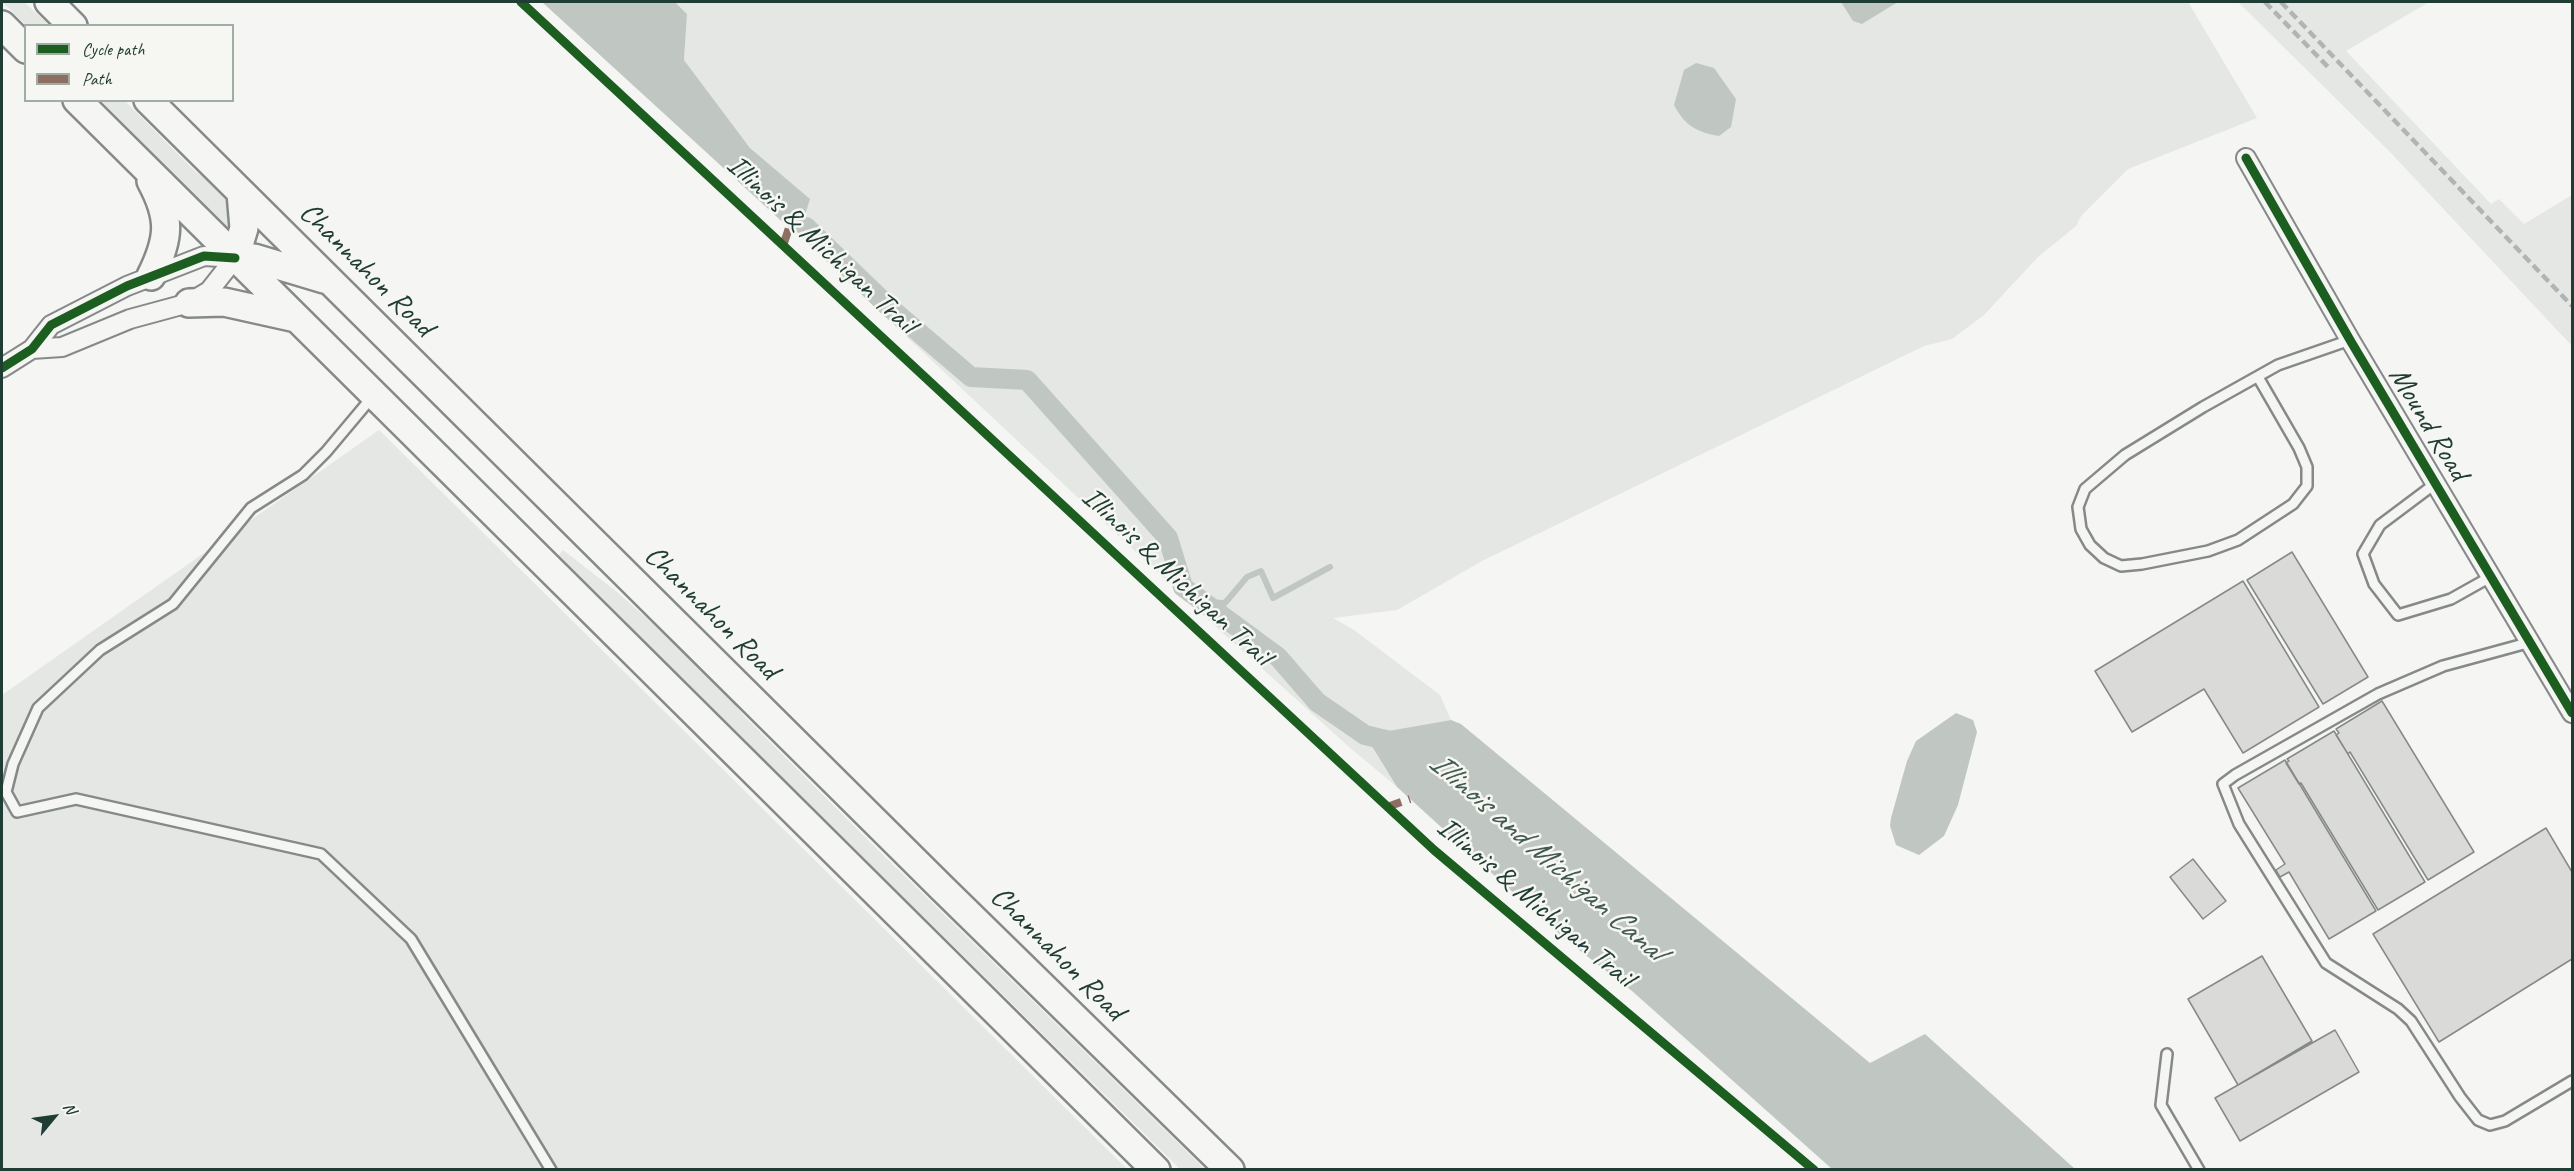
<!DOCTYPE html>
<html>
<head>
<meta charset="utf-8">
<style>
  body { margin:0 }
  #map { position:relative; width:2574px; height:1171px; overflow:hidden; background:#f5f5f3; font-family:Caveat,sans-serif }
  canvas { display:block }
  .frame { position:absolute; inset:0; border:3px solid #1f3d34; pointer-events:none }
  .legend { position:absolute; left:24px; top:24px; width:210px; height:78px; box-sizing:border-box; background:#f6f6f2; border:2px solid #a0aca6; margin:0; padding:8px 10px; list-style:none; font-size:18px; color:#1f3d34 }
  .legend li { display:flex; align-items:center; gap:12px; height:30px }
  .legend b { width:30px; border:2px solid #a0aca6 }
  .north { position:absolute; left:24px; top:1087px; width:60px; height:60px; -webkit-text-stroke:4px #f6f6f2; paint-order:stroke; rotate:61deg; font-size:16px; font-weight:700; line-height:24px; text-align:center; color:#1f3d34 }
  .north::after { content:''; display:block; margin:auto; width:21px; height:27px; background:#1f3d34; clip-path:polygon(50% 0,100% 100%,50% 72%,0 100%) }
</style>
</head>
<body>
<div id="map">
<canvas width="2574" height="1171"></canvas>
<div class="frame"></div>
<ul class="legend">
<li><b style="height:8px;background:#1b5e20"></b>Cycle path</li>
<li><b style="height:8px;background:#8d6e63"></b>Path</li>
</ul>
<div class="north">N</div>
</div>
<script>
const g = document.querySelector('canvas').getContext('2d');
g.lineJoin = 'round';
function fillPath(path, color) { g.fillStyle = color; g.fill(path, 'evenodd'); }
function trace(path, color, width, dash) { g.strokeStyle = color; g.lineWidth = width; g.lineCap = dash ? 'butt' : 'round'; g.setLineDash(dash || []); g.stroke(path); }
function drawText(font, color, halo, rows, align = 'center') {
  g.font = font + ' Caveat,sans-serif'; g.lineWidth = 5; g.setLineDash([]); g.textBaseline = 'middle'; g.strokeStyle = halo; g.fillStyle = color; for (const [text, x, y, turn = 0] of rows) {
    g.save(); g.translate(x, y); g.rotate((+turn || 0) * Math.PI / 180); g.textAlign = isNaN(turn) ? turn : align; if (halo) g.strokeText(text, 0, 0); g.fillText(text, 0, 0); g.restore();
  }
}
const built = new Path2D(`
  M2238,2H2429L2346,51L2491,204L2499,199L2524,224L2572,195V346L2390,152Z
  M379,430L668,715L1127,1169H2V695Z`);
const green = new Path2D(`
  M2,2H24L49,25H26Z
  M675,2H1841L1862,24L1898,2H2188L2257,118L2128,169L2081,216L2076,226L2038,257L1984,315L1952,339L1924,346L1482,561L1397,610L1333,618L1354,630L1440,695L1451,720L1365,735L1397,787L1349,747L1203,615L795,232L822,243L805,215L809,199L750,148L684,60L687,14Z
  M101,101H125L196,172L219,188L226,198L231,215L232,237L191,196L180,180Z
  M563,550L617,592L675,643L723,689L744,716L873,845L1205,1169H1180L725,721L712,714L556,559Z`);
const water = new Path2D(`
  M542,2H675L687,14L684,60L750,148L810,199L805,215L823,244L789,228Z
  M1841,2H1898L1862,24L1853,21Z
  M1696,63L1714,68L1736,99L1731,127L1719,136C1697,132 1685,126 1674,105L1684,70Z
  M1956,713L1973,720L1977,732L1958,805L1944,836L1919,855L1896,845L1890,826L1891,818L1907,761L1916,741Z
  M1451,720L1461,724L1870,1063L1925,1034L2075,1169H1832L1632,991L1561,936L1397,787L1365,735Z`);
const stream = new Path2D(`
  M1202,602L1225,603L1247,577L1261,571L1273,598L1330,567`);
const canal = new Path2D(`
  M806,227L889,307L971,377L1027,380L1168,538L1183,587L1278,657L1317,702L1365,735L1390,741`);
const building = new Path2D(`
  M2292,552L2368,677L2323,704L2247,580Z
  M2243,581L2319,707L2243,753L2204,689L2132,732L2095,671Z
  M2382,701L2474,852L2428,880L2350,752L2348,754L2336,735L2339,733L2336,729Z
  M2334,731L2425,882L2378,910L2301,783L2299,784L2286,763L2289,761L2287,759Z
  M2285,760L2376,911L2329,939L2289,872L2280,877L2276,870L2285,864L2238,788Z
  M2546,828L2572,872V959L2439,1042L2373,934Z
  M2193,859L2226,901L2203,919L2170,877Z
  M2262,956L2312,1041L2238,1085L2188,999Z
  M2335,1030L2359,1072L2240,1141L2215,1098Z`);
const service = new Path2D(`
  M2258,377L2299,448L2307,467V486L2293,504L2238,540L2208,551L2142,564L2121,566L2104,558L2090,545L2081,529L2078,507L2085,489L2125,455L2203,407L2278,365L2350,340
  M373,396L326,452L303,475L251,508L173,604L100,650L38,708L13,764L6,792L17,812L76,799L321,854L411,939L551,1170
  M2436,483L2380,525L2363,554L2374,584L2398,615L2451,599L2492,576
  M2531,642L2443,666L2378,694L2235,775L2223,784L2239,824L2326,963L2398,1009L2411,1021L2460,1097L2478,1120L2490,1125L2505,1121L2572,1081
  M2167,1054L2161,1105L2199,1170`);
const minor = new Path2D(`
  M2246,158L2350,340L2572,713
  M32,349L62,347L130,319L189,303L209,291L235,258
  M2,368L32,349L51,325L127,286L204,256L235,258`);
const primary = new Path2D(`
  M49,2L73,26
  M2,25L26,49
  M77,100L1156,1170
  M148,100L943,889L1230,1170
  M235,258H254L324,279
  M235,258L244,228L241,193
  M151,276C170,238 171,218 151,181
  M189,303L224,302L296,318`);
const rail = new Path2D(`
  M2265,2L2328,67
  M2281,2L2572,306`);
const quiet = new Path2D(`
  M784,243L789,228
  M1387,807L1410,799`);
const cycleway = new Path2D(`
  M521,2L1434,850L1814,1170
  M2246,158L2350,340L2572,713
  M2,368L32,349L51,325L127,286L204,256L235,258`);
const streetNames = [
  ["Illinois & Michigan Trail",821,245,43],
  ["Channahon Road",366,270,45],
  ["Mound Road",2428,424,59],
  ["Illinois & Michigan Trail",1176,577,43],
  ["Channahon Road",711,613,45],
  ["Illinois & Michigan Trail",1535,903,40],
  ["Channahon Road",1057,954,45]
];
const waterNames = [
  ["Illinois and Michigan Canal",1546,857,41]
];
fillPath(built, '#e5e7e4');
fillPath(green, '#e4e7e3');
fillPath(water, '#c0c7c3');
trace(stream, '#c0c7c3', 6);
trace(canal, '#c0c7c3', 20);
fillPath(building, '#dadbd9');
trace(building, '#858a88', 1.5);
trace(service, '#858a88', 14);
trace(minor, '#858a88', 22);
trace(primary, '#858a88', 32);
trace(service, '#f5f5f3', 9);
trace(minor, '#f5f5f3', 18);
trace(primary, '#f5f5f3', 27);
trace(rail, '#b0b4b2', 4.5, [9, 4.5]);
trace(quiet, '#8d6e63', 8, [15, 8]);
trace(cycleway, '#1b5e20', 9);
drawText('30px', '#1f3d34', '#f6f6f2', streetNames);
drawText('italic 32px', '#425a52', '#f6f6f2', waterNames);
</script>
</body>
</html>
